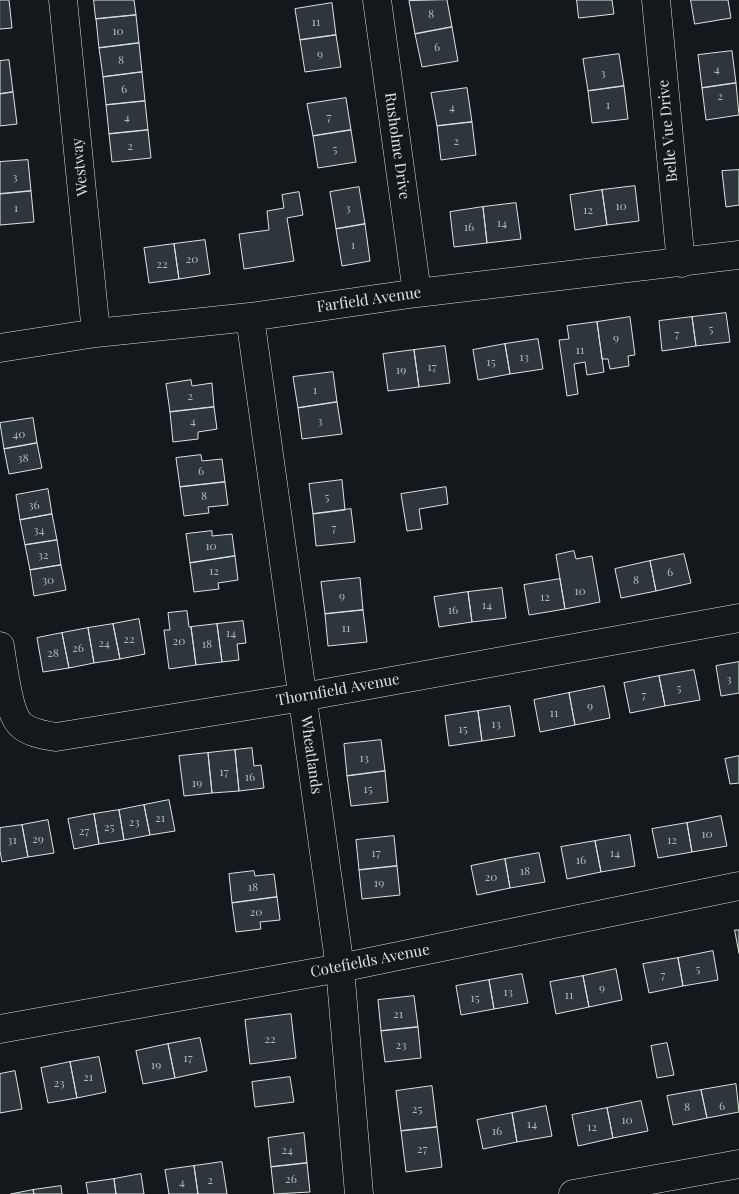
<!DOCTYPE html>
<html>
<head>
<meta charset="utf-8">
<style>
  body { margin:0 }
  canvas { display:block; background:#14181c }
</style>
</head>
<body>
<canvas width="739" height="1194"></canvas>
<script>
const g = document.querySelector('canvas').getContext('2d');
g.lineJoin = 'round';
function fillPath(path, color) { g.fillStyle = color; g.fill(path, 'evenodd'); }
function trace(path, color, width, dash) { g.strokeStyle = color; g.lineWidth = width; g.lineCap = dash ? 'butt' : 'round'; g.setLineDash(dash || []); g.stroke(path); }
function drawText(font, color, halo, rows, align = 'center') {
  g.font = font + ' "Playfair Display",serif'; g.lineWidth = 4; g.setLineDash([]); g.textBaseline = 'middle'; g.strokeStyle = halo; g.fillStyle = color; for (const [text, x, y, turn = 0] of rows) {
    g.save(); g.translate(x, y); g.rotate((+turn || 0) * Math.PI / 180); g.textAlign = isNaN(turn) ? turn : align; if (halo) g.strokeText(text, 0, 0); g.fillText(text, 0, 0); g.restore();
  }
}
const building = new Path2D(`
  M0,0H9L12,28L0,29Z
  M94,0H134L136,15L96,19Z
  M447,0L452,27L415,34L409,1Z
  M577,0H612L614,14L579,18Z
  M691,0H728L731,18L695,24Z
  M332,3L336,35L300,40L295,9Z
  M136,15L139,43L99,48L96,19Z
  M452,27L458,61L422,67L415,34Z
  M336,35L341,67L305,72L300,40Z
  M139,43L142,72L103,77L99,48Z
  M732,51L736,83L702,88L698,55Z
  M619,54L624,86L588,91L583,59Z
  M9,60L13,92L0,94V61Z
  M142,72L145,101L106,105L103,77Z
  M736,83L739,115L706,120L702,88Z
  M624,86L628,119L592,123L588,91Z
  M467,88L472,122L437,126L431,93Z
  M13,92L17,124L0,126V94Z
  M346,98L351,130L313,136L307,104Z
  M145,101L148,130L109,134L106,105Z
  M472,122L476,155L441,160L437,126Z
  M148,130L151,158L112,162L109,134Z
  M351,130L356,162L318,168L313,136Z
  M28,160L31,191L0,194V162Z
  M739,170V205L726,207L722,171Z
  M635,186L639,221L607,225L602,190Z
  M359,187L365,224L336,229L330,192Z
  M602,190L607,225L575,230L570,195Z
  M31,191L34,222L0,225V194Z
  M299,192L303,215L287,218L294,261L244,269L239,234L269,230L267,211L284,208L282,195Z
  M516,203L521,239L487,243L483,207Z
  M483,207L487,243L454,247L450,212Z
  M365,224L370,261L342,266L336,229Z
  M205,240L210,274L179,279L174,244Z
  M174,244L179,279L149,283L144,248Z
  M726,313L730,342L696,346L692,317Z
  M630,317L635,355L628,356L629,366L610,369L608,359H602L597,322Z
  M692,317L696,346L662,351L659,321Z
  M597,322L604,372L587,375L585,362L574,364L578,394L567,396L559,340L569,339L567,326Z
  M538,339L543,369L510,374L505,344Z
  M505,344L510,374L478,380L473,350Z
  M445,346L450,383L419,387L414,350Z
  M414,350L419,387L388,391L383,354Z
  M333,372L337,402L298,408L293,377Z
  M191,380L192,386L212,383L214,407L170,412L166,384Z
  M337,402L342,434L302,439L298,408Z
  M214,407L217,429L198,432V439L173,442L170,412Z
  M33,418L37,443L4,449L0,423Z
  M37,443L42,468L9,474L4,449Z
  M201,455L202,461L222,459L225,482L180,487L176,458Z
  M342,480L345,510L313,514L309,484Z
  M225,482L228,505L208,507L209,513L184,516L180,487Z
  M446,487L448,504L419,509L422,529L407,531L401,494Z
  M48,489L52,514L20,520L16,495Z
  M351,509L355,542L316,546L313,514Z
  M52,514L57,540L25,545L20,520Z
  M212,531V536L232,534L235,556L190,563L186,534Z
  M57,540L61,565L30,570L25,545Z
  M574,551L576,559L592,556L600,602L565,609L556,555Z
  M684,554L691,583L656,591L650,561Z
  M235,556L238,580L218,583L219,589L194,592L190,563Z
  M650,561L656,591L621,598L615,569Z
  M61,565L66,590L34,596L30,570Z
  M360,578L363,610L325,614L321,582Z
  M560,579L565,609L529,615L524,585Z
  M502,588L506,618L472,622L468,592Z
  M468,592L472,622L439,627L434,597Z
  M363,610L367,642L328,646L325,614Z
  M187,611L189,627H191L196,665L169,669L164,630H170L168,613Z
  M139,619L145,654L120,659L113,624Z
  M243,621L246,643L237,644L239,660L222,662L217,624Z
  M113,624L120,659L94,663L88,628Z
  M217,624L222,662L196,665L191,627Z
  M88,628L94,663L69,668L62,633Z
  M62,633L69,668L43,672L37,638Z
  M739,662V693L721,696L716,666Z
  M694,670L700,700L665,706L659,676Z
  M659,676L665,706L630,713L624,683Z
  M604,686L610,718L575,725L569,693Z
  M569,693L575,725L540,732L534,700Z
  M510,706L515,736L482,741L478,711Z
  M478,711L482,741L449,746L445,716Z
  M381,740L385,771L347,776L344,744Z
  M252,748L254,766L261,765L264,788L239,791L235,750Z
  M235,750L239,791L212,793L208,753Z
  M208,753L212,793L184,796L179,756Z
  M739,756V783L730,784L725,759Z
  M385,771L388,802L351,806L347,776Z
  M169,800L175,831L150,835L144,805Z
  M144,805L150,835L124,840L119,810Z
  M119,810L124,840L99,844L94,814Z
  M94,814L99,844L74,849L68,819Z
  M721,816L727,846L692,852L687,823Z
  M48,820L54,853L28,857L22,825Z
  M687,823L692,852L658,858L652,829Z
  M22,825L28,857L2,862L0,851V828Z
  M630,835L635,866L601,872L595,841Z
  M394,836L397,866L359,870L356,840Z
  M595,841L601,872L567,879L561,847Z
  M539,853L545,882L510,888L505,859Z
  M505,859L510,888L477,895L471,866Z
  M397,866L400,895L362,899L359,870Z
  M254,871L255,876L274,874L277,897L232,903L229,874Z
  M277,897L280,920L260,922L261,929L236,932L232,903Z
  M735,930H739V953Z
  M713,951L718,980L683,986L678,958Z
  M678,958L683,986L649,993L643,964Z
  M616,969L622,1000L589,1007L583,976Z
  M522,974L528,1003L494,1009L489,980Z
  M583,976L589,1007L556,1014L550,982Z
  M489,980L494,1009L461,1015L456,986Z
  M414,996L418,1027L381,1031L378,1000Z
  M291,1014L296,1058L250,1064L245,1020Z
  M418,1027L421,1058L385,1062L381,1031Z
  M200,1038L207,1071L175,1078L168,1044Z
  M667,1043L674,1075L657,1078L651,1046Z
  M168,1044L175,1078L143,1084L136,1051Z
  M99,1057L106,1092L77,1098L70,1062Z
  M70,1062L77,1098L48,1103L41,1068Z
  M15,1071L22,1109L0,1113V1074Z
  M290,1077L294,1102L255,1107L252,1082Z
  M736,1084L739,1112L707,1118L701,1090Z
  M432,1086L437,1127L401,1131L396,1091Z
  M701,1090L707,1118L673,1125L667,1096Z
  M641,1101L648,1131L613,1138L607,1108Z
  M546,1106L552,1136L517,1142L512,1113Z
  M607,1108L613,1138L578,1146L572,1115Z
  M512,1113L517,1142L483,1149L477,1120Z
  M437,1127L442,1167L406,1172L401,1131Z
  M304,1133L307,1163L271,1167L268,1138Z
  M222,1162L227,1194H198L194,1166Z
  M307,1163L310,1192L274,1194L271,1167Z
  M194,1166L198,1194H169L165,1170Z
  M141,1174L144,1194H116L114,1179Z
  M114,1179L116,1194H88L86,1183Z
  M61,1186L62,1194H34L33,1190Z
  M33,1190L34,1194H11Z`);
const minor = new Path2D(`
  M63,0L96,333
  M377,0L417,293
  M656,0L681,263
  M250,317L340,968L359,1194
  M0,348L96,333L250,317L417,293L739,255
  M0,646C3,664 8,712 20,724C29,733 44,735 56,737L303,697L739,618
  M0,1029L340,968L739,886
  M573,1194L739,1164`);
const numberNames = [
  ["8",431,14],
  ["11",316,22],
  ["10",118,31],
  ["6",437,47],
  ["9",320,54],
  ["8",121,60],
  ["4",717,69],
  ["3",603,73],
  ["6",124,89],
  ["2",720,96],
  ["1",608,105],
  ["4",452,107],
  ["4",127,117],
  ["7",329,117],
  ["2",456,141],
  ["2",130,146],
  ["5",335,149],
  ["3",15,177],
  ["10",621,206],
  ["1",16,208],
  ["3",348,208],
  ["12",588,210],
  ["14",502,223],
  ["16",469,227],
  ["1",353,245],
  ["20",192,259],
  ["22",162,264],
  ["5",711,329],
  ["7",677,334],
  ["9",616,338],
  ["11",580,350],
  ["13",524,357],
  ["15",491,362],
  ["17",432,367],
  ["19",401,370],
  ["1",315,390],
  ["2",190,396],
  ["4",193,421],
  ["3",320,421],
  ["40",19,434],
  ["38",23,458],
  ["6",201,471],
  ["8",204,496],
  ["5",327,497],
  ["36",34,505],
  ["7",334,528],
  ["34",39,530],
  ["10",211,546],
  ["32",43,555],
  ["12",214,571],
  ["6",670,572],
  ["30",48,580],
  ["8",636,580],
  ["10",580,591],
  ["9",342,596],
  ["12",545,597],
  ["14",487,605],
  ["16",453,610],
  ["11",346,628],
  ["14",231,633],
  ["22",129,639],
  ["20",179,641],
  ["24",104,643],
  ["18",207,644],
  ["26",78,648],
  ["28",53,653],
  ["3",729,679],
  ["5",679,688],
  ["7",644,695],
  ["9",590,706],
  ["11",554,713],
  ["13",496,724],
  ["15",463,729],
  ["13",364,758],
  ["17",224,772],
  ["16",250,777],
  ["19",197,783],
  ["15",368,789],
  ["21",160,818],
  ["23",134,822],
  ["25",109,827],
  ["27",84,831],
  ["10",707,834],
  ["29",38,839],
  ["31",12,840],
  ["12",672,840],
  ["17",376,853],
  ["14",615,853],
  ["16",581,860],
  ["18",525,871],
  ["20",491,877],
  ["19",379,883],
  ["18",253,887],
  ["20",256,912],
  ["5",698,969],
  ["7",663,975],
  ["9",602,988],
  ["13",508,992],
  ["11",569,995],
  ["15",475,998],
  ["21",398,1014],
  ["22",270,1039],
  ["23",401,1045],
  ["17",188,1058],
  ["19",156,1065],
  ["21",88,1077],
  ["23",59,1083],
  ["6",722,1106],
  ["8",687,1107],
  ["25",417,1109],
  ["10",627,1120],
  ["14",532,1124],
  ["12",592,1127],
  ["16",497,1131],
  ["27",422,1149],
  ["24",287,1150],
  ["26",291,1179],
  ["2",210,1180],
  ["4",182,1182]
];
const streetNames = [
  ["Belle Vue Drive",668,131,-95],
  ["Rusholme Drive",397,146,82],
  ["Westway",80,167,-96],
  ["Farfield Avenue",369,300,-8],
  ["Thornfield Avenue",338,690,-10],
  ["Wheatlands",311,755,82],
  ["Cotefields Avenue",370,961,-11]
];
fillPath(building, '#2c363c');
trace(building, '#d8e6dc', 1);
trace(minor, '#d8e6dc', 29);
trace(minor, '#14181c', 28);
drawText('12px', '#adbab4', null, numberNames);
drawText('15px', '#d8e6dc', '#14181c', streetNames);
</script>
</body>
</html>
